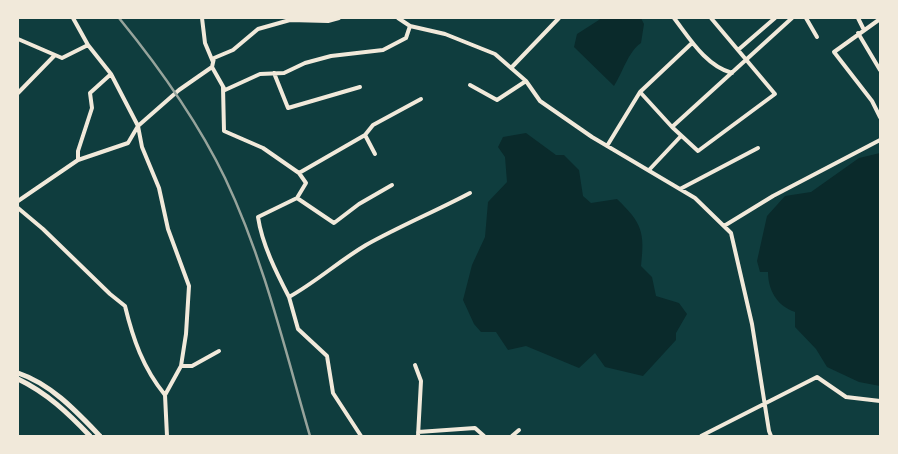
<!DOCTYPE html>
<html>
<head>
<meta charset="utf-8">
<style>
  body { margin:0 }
  #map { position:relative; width:898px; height:454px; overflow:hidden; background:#0f3d3e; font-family:"Varela Round",sans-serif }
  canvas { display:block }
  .frame { position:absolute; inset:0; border:19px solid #f1e9da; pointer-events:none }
</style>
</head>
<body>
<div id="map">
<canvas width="898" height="454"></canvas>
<div class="frame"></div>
</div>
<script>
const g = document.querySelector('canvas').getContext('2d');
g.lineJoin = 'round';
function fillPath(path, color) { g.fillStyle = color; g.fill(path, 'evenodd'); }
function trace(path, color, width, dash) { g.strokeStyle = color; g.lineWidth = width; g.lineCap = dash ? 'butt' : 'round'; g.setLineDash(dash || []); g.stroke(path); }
const water = new Path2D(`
  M602,18H641L644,24L641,43C628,52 623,72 614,86L574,47L577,34Z
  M526,133L556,155H564L579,170L583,196L591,203L617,199C642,223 645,232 641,266L652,277L656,296L679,303L687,314L676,333V340L643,376L605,367L595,353L579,368L526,346L508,350L496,332H481L474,324L463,300L472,265L485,237L488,202L507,182L505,157L498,147L503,137Z
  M880,153V386L859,382L827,367L816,349L795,327V312C777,306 768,290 768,272H760L757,261L767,216L785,196L811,192L859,158Z`);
const minor = new Path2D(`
  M202,18L205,43L213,62
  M398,18L410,26L445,34L495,54L526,81L540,101L592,137L695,198L731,233L752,324L769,431L771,436
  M674,18C690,39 706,66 732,73
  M806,18L817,37
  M858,18L864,30
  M880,19L834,52L872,101L880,117
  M858,33L880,70
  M18,39L62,58L88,45L73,18
  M88,45L111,74L138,126L142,147L159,188L168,229L189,286L186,334L181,366L165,395L167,436
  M738,50L775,18
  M212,67L225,90L260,74L284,73L305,63L331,56L383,50L406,38L410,26
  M511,68L559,18
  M274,73L288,108L360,87
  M470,85L497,100L526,81
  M223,87L224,131L263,148L299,173L365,135L373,125L421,99
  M640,92L692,43
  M18,93L55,55
  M672,127L792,18
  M365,135L375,154
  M607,146L640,92L672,127L698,151L775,94L711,18
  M78,160V151L92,108L90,93L111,74
  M649,170L681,136
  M299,173L306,183L297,198L258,217C262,244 276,272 289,297C316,282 339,261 366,245C400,226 436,211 470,193
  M680,189L758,148
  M297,198L334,223L359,204L392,185
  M18,201L78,160L128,143L138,126L179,90L212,67L214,58L233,50L258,29L290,20L328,21L339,18
  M18,208L43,229L110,294L125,306C133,339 143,368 165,395
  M724,226L773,196L880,140
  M289,297L298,329L327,356L333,393L361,436
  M415,365L421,381L418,436
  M181,366H192L219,351
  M418,432L475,428L484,436
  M512,436L519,430
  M701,436L817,377L846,397L880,401`);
const tertiary = new Path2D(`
  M18,373C51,384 76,411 100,436
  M18,379C47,393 68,413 90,436`);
const rail = new Path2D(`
  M119,18C159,67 197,120 225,178C264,260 285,350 310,436`);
fillPath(water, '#0a2a2b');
trace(minor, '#f1e9da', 4);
trace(tertiary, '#f1e9da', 5);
trace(rail, '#97a49c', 2.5);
</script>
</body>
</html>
